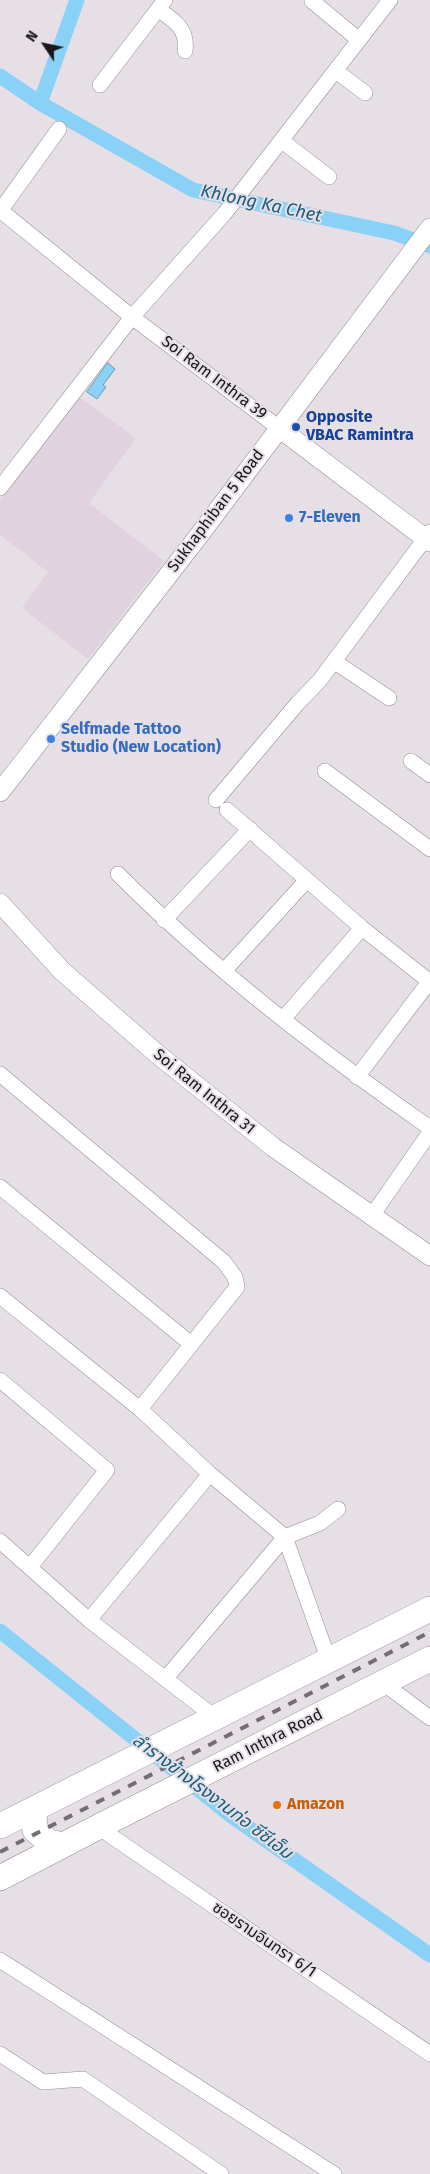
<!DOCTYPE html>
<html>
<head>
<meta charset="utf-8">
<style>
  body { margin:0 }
  #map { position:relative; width:430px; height:2174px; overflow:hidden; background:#e7dfe6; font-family:"Fira Sans",sans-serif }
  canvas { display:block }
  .north { position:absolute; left:20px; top:20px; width:50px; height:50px; -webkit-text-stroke:4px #e7dfe6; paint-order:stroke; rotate:304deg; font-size:14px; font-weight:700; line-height:20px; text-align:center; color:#191719 }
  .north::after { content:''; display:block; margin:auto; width:18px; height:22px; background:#191719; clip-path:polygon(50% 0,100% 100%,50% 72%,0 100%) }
</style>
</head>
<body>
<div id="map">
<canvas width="430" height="2174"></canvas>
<div class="north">N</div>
</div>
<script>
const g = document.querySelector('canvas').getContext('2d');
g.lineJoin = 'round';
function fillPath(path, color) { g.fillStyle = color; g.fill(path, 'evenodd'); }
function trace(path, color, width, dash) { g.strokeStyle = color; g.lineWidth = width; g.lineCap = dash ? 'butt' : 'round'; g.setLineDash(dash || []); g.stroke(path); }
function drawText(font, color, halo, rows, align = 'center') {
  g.font = font + ' "Fira Sans","Noto Sans Thai",sans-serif'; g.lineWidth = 4; g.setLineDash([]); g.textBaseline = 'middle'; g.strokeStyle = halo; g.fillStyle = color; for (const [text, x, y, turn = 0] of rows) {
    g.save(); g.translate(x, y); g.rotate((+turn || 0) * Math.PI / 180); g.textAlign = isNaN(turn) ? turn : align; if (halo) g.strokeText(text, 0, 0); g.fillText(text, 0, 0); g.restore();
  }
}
const built = new Path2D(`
  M78,396L136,438L89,503L164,561L88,659L22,608L48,572L0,535V501Z`);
const water = new Path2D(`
  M108,363L115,369L103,385L106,387L97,399L87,392Z`);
const canal = new Path2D(`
  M0,76L40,103L193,190L394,233L430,246
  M40,103L77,0
  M0,1631L229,1814L430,1955`);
const minor = new Path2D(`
  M312,1L359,40
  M158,9C175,21 188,29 185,51
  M336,71L365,93
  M100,85L165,0
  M282,141L329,177
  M0,210L132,317L279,428
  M0,211L59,129
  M0,488L132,317L225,213L390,0
  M335,662L389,698
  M411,761L430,775
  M325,771L430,849
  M216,800L297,704L320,680L430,532
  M227,810L362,928L430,982
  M118,874C213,969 320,1051 430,1128
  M164,920L250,829
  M224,971L306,881
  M283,1019L362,928
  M0,1074L224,1262L235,1277L237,1287L140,1409
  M357,1077L429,982
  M0,1187L191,1344
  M371,1217L430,1132
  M0,1296L140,1409L210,1474L285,1537L329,1661
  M0,1380L107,1470L30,1567
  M0,1541L89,1620L216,1718
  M89,1620L210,1474
  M166,1678L285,1537L320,1523L338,1509
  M383,1683L430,1718
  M98,1827L430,2054
  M0,1960L334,2174
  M0,2054L43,2082L83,2079L221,2174`);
const tertiary = new Path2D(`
  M279,428L430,542
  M0,792L197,538L430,228
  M0,903L62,971L156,1053L273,1147L430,1256`);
const primary = new Path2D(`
  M38,1807L34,1815L35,1830L49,1842L63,1845
  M0,1826L430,1609
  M0,1878L98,1827L430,1659`);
const rail = new Path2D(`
  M0,1852L430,1632`);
const markers = [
  [296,427,5,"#1a4fb4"],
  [289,518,5,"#3f7fe0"],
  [51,739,5,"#3f7fe0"],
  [277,1805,5,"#e8710a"]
];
const streetNames = [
  ["Soi Ram Inthra 39",214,378,37],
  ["Sukhaphiban 5 Road",216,511,-53],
  ["Soi Ram Inthra 31",204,1092,39],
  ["Ram Inthra Road",268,1741,-27],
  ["ซอยรามอินทรา 6/1",264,1940,34]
];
const transitNames = [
  ["Opposite",306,418],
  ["VBAC Ramintra",306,436]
];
const shopNames = [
  ["7-Eleven",299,518],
  ["Selfmade Tattoo",61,730],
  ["Studio (New Location)",61,748]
];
const foodNames = [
  ["Amazon",287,1805]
];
const waterNames = [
  ["Khlong Ka Chet",261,204,12],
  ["ลำรางข้างโรงงานท่อ ซีซีเอ็ม",212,1797,37]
];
fillPath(built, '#e0d2de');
fillPath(water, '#8ad1f8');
trace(water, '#6899b5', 1);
trace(canal, '#8ad1f8', 15);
trace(minor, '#958e94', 16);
trace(tertiary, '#958e94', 20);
trace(primary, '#958e94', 26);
trace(minor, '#fff', 15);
trace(tertiary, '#fff', 19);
trace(primary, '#fff', 25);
trace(rail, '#736e72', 4, [9, 9]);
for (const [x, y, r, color] of markers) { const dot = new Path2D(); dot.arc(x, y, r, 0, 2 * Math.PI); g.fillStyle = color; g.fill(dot); trace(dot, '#e7dfe6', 2); }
drawText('16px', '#191719', '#e7dfe6', streetNames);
drawText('bold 16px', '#164399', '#e7dfe6', transitNames, 'left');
drawText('bold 16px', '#366cbe', '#e7dfe6', shopNames, 'left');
drawText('bold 16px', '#c56008', '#e7dfe6', foodNames, 'left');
drawText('italic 18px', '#175e7f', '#e7dfe6', waterNames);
</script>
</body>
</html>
